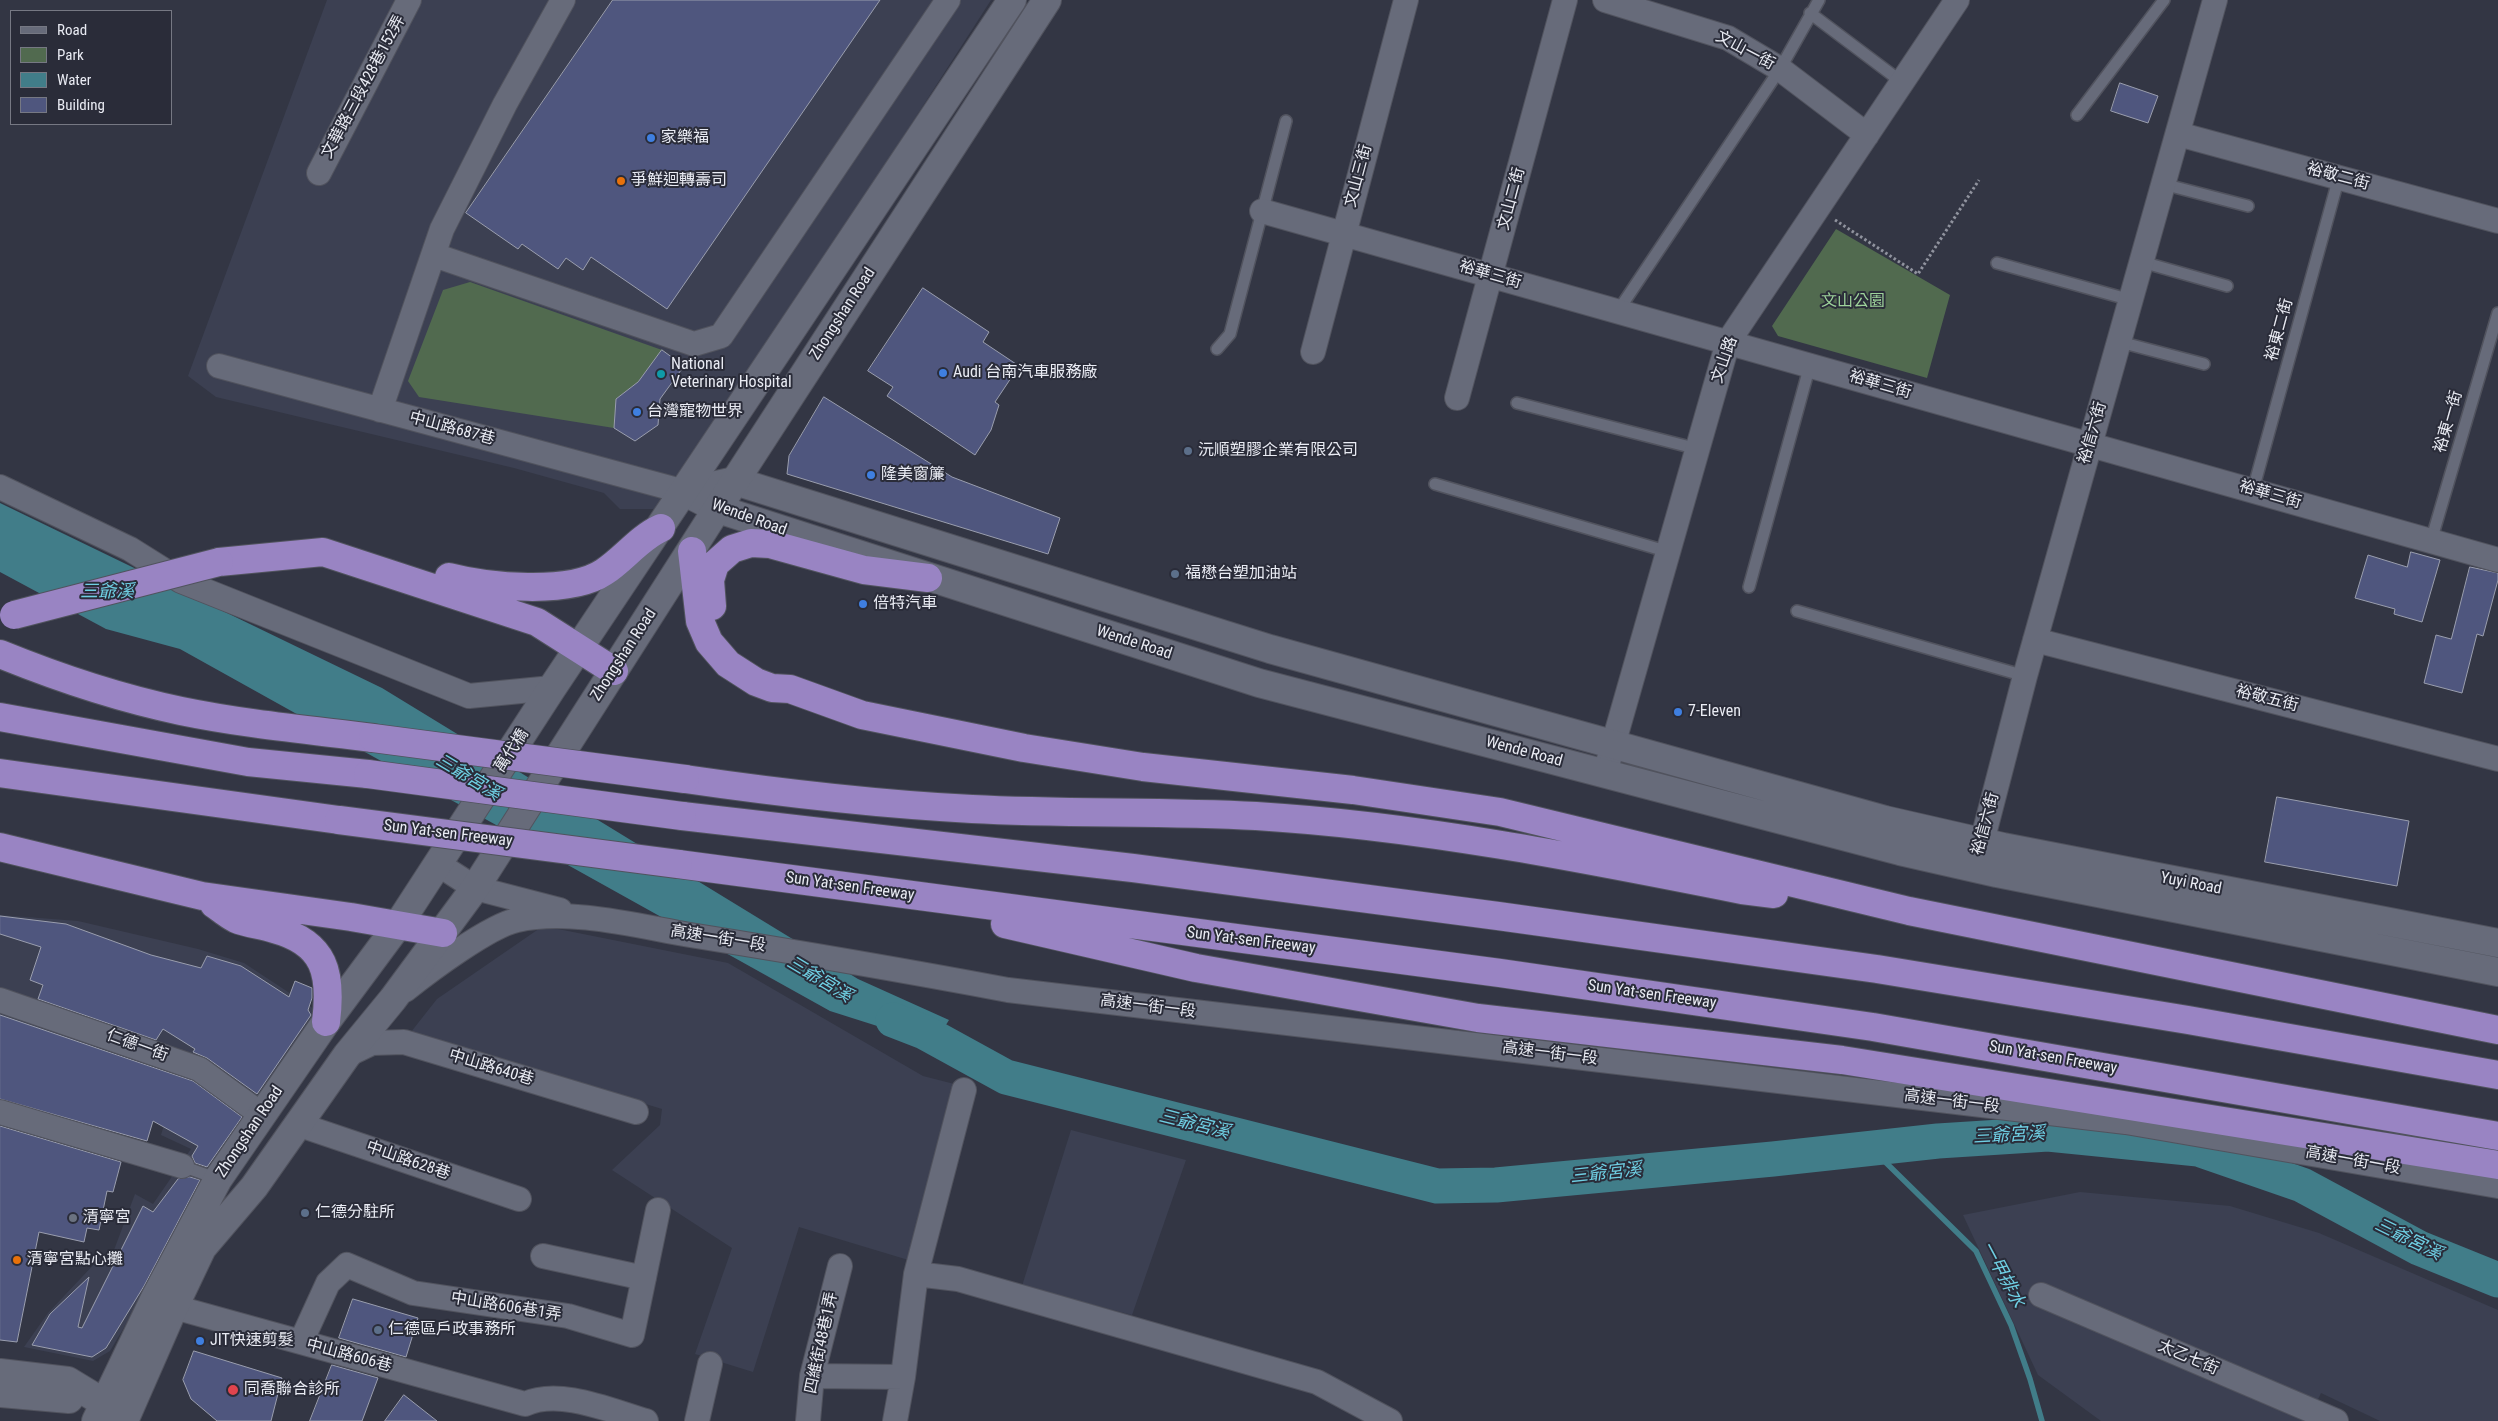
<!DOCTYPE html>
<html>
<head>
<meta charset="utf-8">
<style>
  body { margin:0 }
  #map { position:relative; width:2498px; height:1421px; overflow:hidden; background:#333644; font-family:"Roboto Condensed",sans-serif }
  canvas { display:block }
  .legend { position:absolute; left:10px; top:10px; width:162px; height:115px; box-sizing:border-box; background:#2a2c39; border:1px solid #767883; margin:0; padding:6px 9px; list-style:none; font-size:15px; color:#e9ebf3 }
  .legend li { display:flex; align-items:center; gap:10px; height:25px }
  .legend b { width:25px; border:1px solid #767883 }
</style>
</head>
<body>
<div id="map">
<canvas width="2498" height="1421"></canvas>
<ul class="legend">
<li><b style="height:6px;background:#676b7a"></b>Road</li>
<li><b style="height:14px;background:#516a4f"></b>Park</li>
<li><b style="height:14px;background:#417d89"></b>Water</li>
<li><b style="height:14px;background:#4f567e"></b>Building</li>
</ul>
</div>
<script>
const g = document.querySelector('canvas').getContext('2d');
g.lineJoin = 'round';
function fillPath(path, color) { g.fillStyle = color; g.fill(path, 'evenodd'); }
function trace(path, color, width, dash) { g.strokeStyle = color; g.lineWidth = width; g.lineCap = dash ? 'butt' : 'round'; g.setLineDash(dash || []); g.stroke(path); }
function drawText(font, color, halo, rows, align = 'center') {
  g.font = font + ' "Roboto Condensed","Noto Sans TC",sans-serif'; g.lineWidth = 4; g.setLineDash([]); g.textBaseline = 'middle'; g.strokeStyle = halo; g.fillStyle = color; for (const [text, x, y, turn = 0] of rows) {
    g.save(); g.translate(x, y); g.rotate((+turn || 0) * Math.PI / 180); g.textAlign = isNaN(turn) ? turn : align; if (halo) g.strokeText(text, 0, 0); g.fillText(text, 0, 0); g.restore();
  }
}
const built = new Path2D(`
  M327,0H991L664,509H620L604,493L514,468L216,397L188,376Z
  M0,915L78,921L198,949L244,963L317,1011L211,1181L110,1351L93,1361L24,1347L48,1313L99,1259L108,1266L135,1194L153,1204L191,1149L161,1135L169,1108L165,1106L180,1068L94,1038L81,1081L0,1056Z
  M543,926L728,963L923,1076L962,1086L915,1262L799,1227L753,1372L695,1354L732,1248L612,1170L660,1125L662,1109L411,1032L437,999Z
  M1071,1130L1186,1160L1132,1315L1022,1286Z
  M2080,1192L2230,1206L2319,1233L2498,1310V1421H2380L2321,1393L2308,1421H2101L2038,1375L1963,1215Z`);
const green = new Path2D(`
  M1836,229L1950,295L1927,378L1778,336L1772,326Z
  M470,282L662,350L638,382L616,399L614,428L419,397L408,381L443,290Z`);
const water = new Path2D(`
  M0,503L382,688L858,979L949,1020L934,1044L830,1011L180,649L106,629L0,572Z`);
const stream = new Path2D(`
  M1871,1148L1976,1251L2011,1325L2030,1379L2042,1421`);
const river = new Path2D(`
  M893,1020L924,1032L1006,1077L1437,1186L1496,1185L1773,1159L1938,1141L2048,1134L2198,1149L2302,1185L2419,1248L2498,1280`);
const building = new Path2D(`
  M613,0H880L667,309L591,257L583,270L566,258L558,269L522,244L518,249L466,213Z
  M2120,83L2158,96L2148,123L2111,111Z
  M923,288L989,332L983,342L1019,366L995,402L999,405L991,430L975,455L887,396L893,387L868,371Z
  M662,350L684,366L660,399L658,425L635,441L614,428L616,399L638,382Z
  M824,397L952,477L1060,518L1048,554L787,474L789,456Z
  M2411,552L2440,560L2422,622L2394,614L2395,609L2355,598L2368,555L2407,567Z
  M2470,567L2498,573V580L2483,636L2477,634L2462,693L2424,683L2436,635L2451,639Z
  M2277,797L2409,821L2397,886L2265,862Z
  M0,916L66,924L151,955L201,968L207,956L241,966L289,997L295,981L312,988V998L308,1010L311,1015L257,1094L207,1058L193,1052L195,1049L163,1029L156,1040L38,999L43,985L30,980L41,947L0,934Z
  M0,1015L193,1081L242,1117L207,1167L195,1163L192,1156L198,1146L153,1121L147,1141L0,1099Z
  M0,1126L121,1162L113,1192L107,1191L99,1230L87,1228L84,1242L39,1232L17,1342L0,1340Z
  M190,1177L200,1180L144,1286L106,1348L92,1357L32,1345L50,1314L89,1277L78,1327L82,1328L143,1206L153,1212L178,1179Z
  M353,1299L418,1318L406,1357L339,1338Z
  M194,1351L282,1378L271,1421H217L191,1399L183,1380Z
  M332,1365L378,1378L362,1421H310Z
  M404,1395L437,1421H385Z`);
const path = new Path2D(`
  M1835,220L1918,274L1979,180`);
const service = new Path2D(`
  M1810,13L1903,83
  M2077,115L2164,0
  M2163,184L2248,206
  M2142,262L2227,286
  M1997,263L2131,300
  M1618,311L1780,69L1819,0
  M2120,342L2204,364
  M1217,349L1230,334L1286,121
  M1517,403L1698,449
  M1435,484L1669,552
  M2253,490L2339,177
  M2431,541L2498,313
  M1749,587L1810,365
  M1797,611L2025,676
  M182,1166L218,1179`);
const minor = new Path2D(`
  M1605,0L1728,38L1780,69L1867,135
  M2178,134L2498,221
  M319,173L409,0
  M1262,211L2498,560
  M434,255L694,344L721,336L948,0
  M1313,352L1406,0
  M219,366L685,492
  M1457,398L1565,0
  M380,410L442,229L505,104L563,0
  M0,487L130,549L181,581L469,696L552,688
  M2035,640L2498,759
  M1605,773L1728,342L1957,0
  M1977,861L2025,676L2215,0
  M438,864L475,888L560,910
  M405,990C429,971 489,926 517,920C570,908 637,926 690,935C796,952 902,970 1008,990L2126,1122L2498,1186
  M0,1000L199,1069L262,1115
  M347,1055L372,1043L404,1042L636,1112
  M0,1112L182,1166
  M297,1124L519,1199
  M543,1256L644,1278
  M916,1274L958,1279L1317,1382L1390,1421
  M2041,1295L2336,1421
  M174,1307L525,1404C560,1388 611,1411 646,1421
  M301,1342L328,1283L347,1265L413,1293L568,1316L632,1335L658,1210
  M812,1376L903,1377
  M697,1421L710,1364
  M808,1421L812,1376L840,1266
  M895,1421L903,1377L916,1274L964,1090`);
const tertiary = new Path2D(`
  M685,492L718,509L1259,683L1900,851L1997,873L2498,972
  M685,492L735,481L1270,649L1885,820L2003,847L2498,943`);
const secondary = new Path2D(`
  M0,1373L68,1381L119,1412
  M0,1393L69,1399
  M96,1421L155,1298L218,1179L326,1022L398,925L552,688L1012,0
  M124,1421L174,1307L202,1248L254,1187L347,1055L393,999L475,888L735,481L1047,0`);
const motorway = new Path2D(`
  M692,551L700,621L709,642L728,664L756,682L772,688L790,689L862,715L1024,748L1143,767L1353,790L1500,812L1909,911L2498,1030
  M219,562L323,552L537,622L614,671
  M449,577C487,587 570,595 604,572C624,559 639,538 661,528
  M712,606L710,580L715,564L732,549L751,543L770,544L864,570L928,578
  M0,654C59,678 119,698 181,711C244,724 309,730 373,738
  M0,717L248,762L368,774
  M0,773L339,820
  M685,779C781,793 876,804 972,809C1067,814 1161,811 1256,816C1420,826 1581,858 1742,890L1774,894
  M682,816L1133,868L1498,916L1877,969L2188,1020L2498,1075
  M0,847L202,896L351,917L443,933
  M678,864L1500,973L1873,1027L2498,1136
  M214,904C221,909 228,915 236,919C248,924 262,925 274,929C326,943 332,974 326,1022
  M1005,924L1196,968L1478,1018L1842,1060L2498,1165`);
const motorwayBridge = new Path2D(`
  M14,615L219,562
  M373,738L685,779
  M368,774L682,816
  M339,820L678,864`);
const markers = [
  [651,138,5,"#3f7fe0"],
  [621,181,5,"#e8710a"],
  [943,373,5,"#3f7fe0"],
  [661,374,5,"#0f9aa8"],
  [637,412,5,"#3f7fe0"],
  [1188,451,5,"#5c6f8a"],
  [871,475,5,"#3f7fe0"],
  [1175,574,5,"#5c6f8a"],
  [863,604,5,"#3f7fe0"],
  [1678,712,5,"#3f7fe0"],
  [305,1213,5,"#5c6f8a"],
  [73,1218,5,"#6b7280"],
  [17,1260,5,"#e8710a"],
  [378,1330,5,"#5c6f8a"],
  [200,1341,5,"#3f7fe0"],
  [233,1390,6,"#e0444e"]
];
const streetNames = [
  ["文山一街",1745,51,28],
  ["文華路三段428巷152弄",364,87,-62],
  ["文山三街",1359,176,-75],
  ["裕敬二街",2338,177,15],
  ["文山二街",1512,199,-75],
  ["裕華三街",1490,275,16],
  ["Zhongshan Road",843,314,-57],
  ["裕東二街",2280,330,-75],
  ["文山路",1725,360,-71],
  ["裕華三街",1880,385,16],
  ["裕東一街",2449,422,-74],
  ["中山路687巷",452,429,15],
  ["裕信六街",2093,433,-74],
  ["裕華三街",2270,495,16],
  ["Wende Road",749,518,20],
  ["Wende Road",1134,643,18],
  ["Zhongshan Road",624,655,-57],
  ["裕敬五街",2267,699,14],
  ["萬代橋",512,751,-57],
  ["Wende Road",1524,752,15],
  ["裕信六街",1986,824,-75],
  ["Sun Yat-sen Freeway",448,834,7],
  ["Yuyi Road",2191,884,11],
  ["Sun Yat-sen Freeway",850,887,8],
  ["高速一街一段",718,939,9],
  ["Sun Yat-sen Freeway",1251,941,7],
  ["Sun Yat-sen Freeway",1652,995,8],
  ["高速一街一段",1148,1007,7],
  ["仁德一街",137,1046,20],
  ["高速一街一段",1550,1054,7],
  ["Sun Yat-sen Freeway",2053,1058,10],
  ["中山路640巷",491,1068,17],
  ["高速一街一段",1952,1102,7],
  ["Zhongshan Road",250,1132,-56],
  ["中山路628巷",408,1161,19],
  ["高速一街一段",2353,1161,10],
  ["中山路606巷1弄",506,1307,9],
  ["四維街48巷1弄",822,1343,-78],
  ["中山路606巷",349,1356,15],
  ["太乙七街",2188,1358,23]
];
const poiNames = [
  ["家樂福",661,138],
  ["爭鮮迴轉壽司",631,181],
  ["National",671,365],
  ["Veterinary Hospital",671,383],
  ["Audi 台南汽車服務廠",953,373],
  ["台灣寵物世界",647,412],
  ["沅順塑膠企業有限公司",1198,451],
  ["隆美窗簾",881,475],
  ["福懋台塑加油站",1185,574],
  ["倍特汽車",873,604],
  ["7-Eleven",1688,712],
  ["仁德分駐所",315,1213],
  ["清寧宮",83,1218],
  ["清寧宮點心攤",27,1260],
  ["仁德區戶政事務所",388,1330],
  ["JIT快速剪髮",210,1341],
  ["同喬聯合診所",244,1390]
];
const parkNames = [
  ["文山公園",1853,302]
];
const waterNames = [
  ["三爺溪",107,592],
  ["三爺宮溪",468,778,31],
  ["三爺宮溪",819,980,31],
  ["三爺宮溪",1194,1125,14],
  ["三爺宮溪",2009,1136,-3],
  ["三爺宮溪",1606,1174,-6],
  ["三爺宮溪",2408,1240,26],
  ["一甲排水",2002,1275,62]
];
fillPath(built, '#3c4052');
fillPath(green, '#516a4f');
fillPath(water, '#417d89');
trace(stream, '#417d89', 5.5);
trace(river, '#417d89', 35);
fillPath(building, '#4f567e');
trace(building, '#9a9eae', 1);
trace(service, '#51535e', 14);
trace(minor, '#51535e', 26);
trace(tertiary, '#51535e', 30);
trace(secondary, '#51535e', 30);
trace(motorway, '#51535e', 30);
trace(path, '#90939e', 3, [2.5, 2.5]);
trace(service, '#676b7a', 11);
trace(minor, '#676b7a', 24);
trace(tertiary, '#676b7a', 28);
trace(secondary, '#676b7a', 28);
trace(motorway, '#9984c3', 28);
trace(motorwayBridge, '#51535e', 30, []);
trace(motorwayBridge, '#9984c3', 28);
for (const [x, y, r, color] of markers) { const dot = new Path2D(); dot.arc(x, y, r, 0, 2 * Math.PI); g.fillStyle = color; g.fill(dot); trace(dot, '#2a2c39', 2); }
drawText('16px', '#e9ebf3', '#2a2c39', streetNames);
drawText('16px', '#e9ebf3', '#2a2c39', poiNames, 'left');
drawText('16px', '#9ed39b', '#2a2c39', parkNames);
drawText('italic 18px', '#6fcfe3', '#2a2c39', waterNames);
</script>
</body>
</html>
